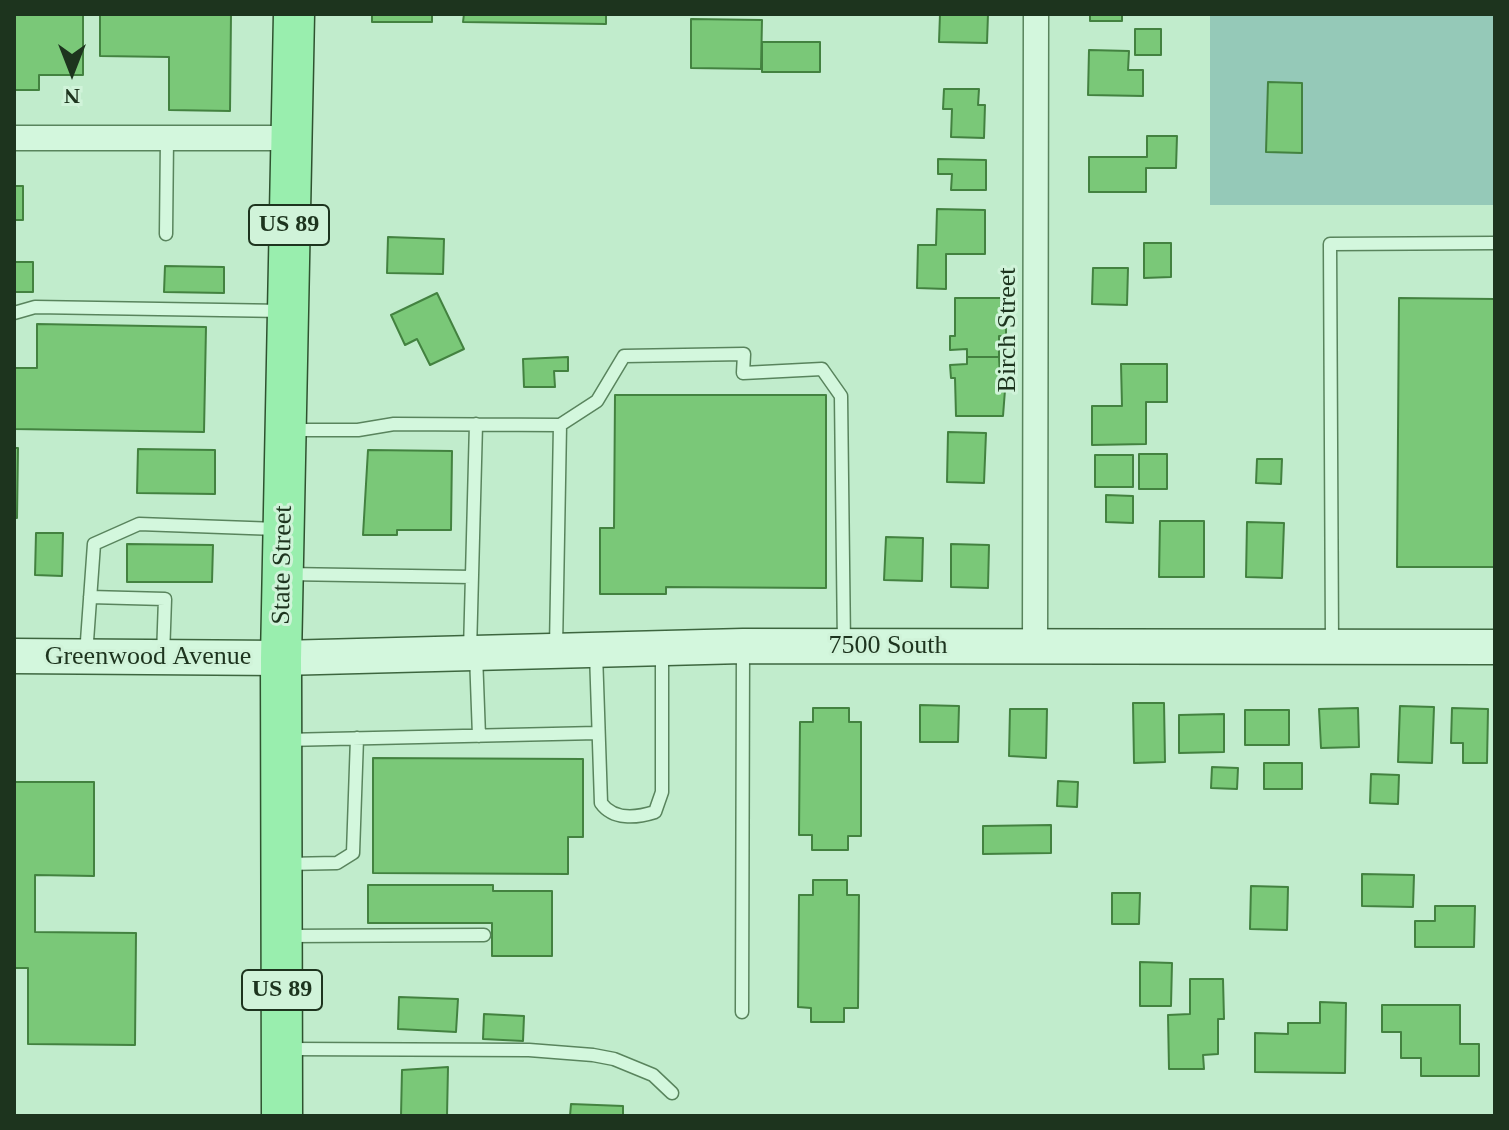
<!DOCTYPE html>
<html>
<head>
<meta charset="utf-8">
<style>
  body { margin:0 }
  #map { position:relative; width:1509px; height:1130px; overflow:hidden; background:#c1eccc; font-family:"Times New Roman",serif }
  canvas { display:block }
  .frame { position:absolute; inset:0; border:16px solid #1d341e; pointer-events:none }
  .north { position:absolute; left:32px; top:32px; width:80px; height:80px; -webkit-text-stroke:6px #d0f3d9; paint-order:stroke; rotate:180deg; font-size:22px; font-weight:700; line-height:32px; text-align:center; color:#1d341e }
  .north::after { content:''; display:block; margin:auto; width:28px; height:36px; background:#1d341e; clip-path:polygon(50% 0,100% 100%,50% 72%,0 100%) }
</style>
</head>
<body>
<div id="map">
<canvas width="1509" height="1130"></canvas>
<div class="frame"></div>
<div class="north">N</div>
</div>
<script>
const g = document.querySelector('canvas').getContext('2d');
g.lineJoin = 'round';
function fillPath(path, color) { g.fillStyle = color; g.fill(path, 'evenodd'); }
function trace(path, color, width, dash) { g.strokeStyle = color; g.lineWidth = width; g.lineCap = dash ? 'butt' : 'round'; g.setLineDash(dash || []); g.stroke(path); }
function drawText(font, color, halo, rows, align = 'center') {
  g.font = font + ' "Times New Roman",serif'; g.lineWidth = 6; g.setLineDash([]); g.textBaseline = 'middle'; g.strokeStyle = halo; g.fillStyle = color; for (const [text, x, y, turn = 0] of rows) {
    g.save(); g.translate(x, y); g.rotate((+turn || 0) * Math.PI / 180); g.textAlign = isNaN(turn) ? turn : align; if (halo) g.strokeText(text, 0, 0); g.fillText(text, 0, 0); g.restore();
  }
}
const green = new Path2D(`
  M1210,14H1495V205H1210Z`);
const building = new Path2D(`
  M14,14H83V75H39V90H14Z
  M100,14H231L230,111L169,110V57L100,56Z
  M372,14H432V22H372Z
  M464,14H606V24L463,22Z
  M940,14H988L987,43L939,42Z
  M1090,14H1122V21H1090Z
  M691,19L762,20L761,69L691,68Z
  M1135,29H1161V55H1135Z
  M762,42H820V72H762Z
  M1089,50L1129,51L1128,70H1143V96L1088,95Z
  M1268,82L1302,83V153L1266,152Z
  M944,89H979L978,105H985L984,138L951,137L952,109H943Z
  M1147,136H1177L1176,168H1146V192H1089V157H1147Z
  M938,159L986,160V190H951L952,174H938Z
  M14,186H23V220H14Z
  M937,209L985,210V254H946V289L917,288L918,245H936Z
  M388,237L444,239L443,274L387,273Z
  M1144,243H1171V277L1144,278Z
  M14,262H33V292H14Z
  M165,266L224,267V293L164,292Z
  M1093,268H1128L1127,305L1092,304Z
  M437,293L464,349L430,365L417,339L405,345L391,315Z
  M955,298H1002L1006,303V336H999V357H967V349L950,350V336H955Z
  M1399,298L1495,299V567H1397Z
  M37,324L206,327L204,432L14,429V368H37Z
  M568,357V371H554L555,387H524L523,359Z
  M967,357H999L1000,377H1006L1003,416H956L955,378H951L950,365L967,364Z
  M1121,364H1167V402H1146V444L1092,445V406H1122Z
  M615,395H826V588L666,587V594H600V528H614Z
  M948,432L986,433L984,483L947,482Z
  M14,448H18L17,518H14Z
  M138,449L215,450V494L137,493Z
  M368,450L452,451L451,530H397V535H363Z
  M1139,454H1167V489H1139Z
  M1095,455H1133V487H1095Z
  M1257,459H1282L1281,484L1256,483Z
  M1106,495L1133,496V523L1106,522Z
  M1160,521H1204V577H1159Z
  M1247,522L1284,523L1282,578L1246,577Z
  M36,533H63L62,576L35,575Z
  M886,537L923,538L922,581L884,580Z
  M127,544L213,545L212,582H127Z
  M951,544L989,545L988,588L951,587Z
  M1133,703H1164L1165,762L1134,763Z
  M920,705L959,706L958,742H920Z
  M1400,706L1434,707L1432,763L1398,762Z
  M813,708H849V722H861V836H848V850H812V835H799L800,722H813Z
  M1358,708L1359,747L1321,748L1319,709Z
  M1452,708L1488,709L1487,763H1463V743H1451Z
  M1010,709H1047L1046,758L1009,756Z
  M1245,710H1289V745H1245Z
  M1224,714V752L1179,753V715Z
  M373,758L583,759V837H568V874L373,873Z
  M1264,763H1302V789H1264Z
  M1212,767L1238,768L1237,789L1211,788Z
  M1371,774L1399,775L1398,804L1370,803Z
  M1058,781L1078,782L1077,807L1057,806Z
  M14,782H94V876L35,875V932L136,933L135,1045L28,1044V968H14Z
  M1051,825V853L983,854V826Z
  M1362,874L1414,875L1413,907L1362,906Z
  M813,880H847V895H859L858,1008H844V1022H811V1008L798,1007L799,895H813Z
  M368,885H493V891H552V956H492V923H368Z
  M1251,886L1288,887L1287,930L1250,929Z
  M1112,893H1140L1139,924H1112Z
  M1435,906H1475L1474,947H1415V921H1435Z
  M1140,962L1172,963L1171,1006H1140Z
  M1190,979H1223L1224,1019H1218V1054L1203,1055L1204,1069H1169L1168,1015L1190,1014Z
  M399,997L458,999L456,1032L398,1029Z
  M1320,1002L1346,1003L1345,1073L1255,1072V1033L1288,1034V1023H1320Z
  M1382,1005H1460V1044H1479V1076H1421V1058H1401V1032H1382Z
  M484,1014L524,1016L523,1041L483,1039Z
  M448,1067L447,1116H401L402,1070Z
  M571,1104L623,1106V1116H570Z`);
const lane = new Path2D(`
  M166,234L167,138
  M14,313L35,307L284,311
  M560,425L597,401L624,356L744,354L743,373L822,369L841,396L844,646
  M293,430H358L394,424L560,425L556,647
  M287,574L472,577
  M90,597L165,599L163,656
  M1332,643L1330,244L1495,243
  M470,651L476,424
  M596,653L601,803C613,820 636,818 655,812L662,792V650
  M86,655L94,544L139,524L277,529
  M476,655L479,736
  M285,740L597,733
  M286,864L337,863L353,853L357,738
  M286,936L484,935
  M742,1012L743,649
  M287,1049L529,1050L593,1055L614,1059L653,1075L672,1093`);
const street = new Path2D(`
  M14,138H290
  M1035,646L1036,14`);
const secondary = new Path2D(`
  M14,656L281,658L743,646L1495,647`);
const primary = new Path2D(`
  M282,1116L281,658L294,14`);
const shields = [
  [289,225,80],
  [282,990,80]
];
const shieldNames = [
  ["US 89",289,225],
  ["US 89",282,990]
];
const streetNames = [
  ["Birch Street",1008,330,-90],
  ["State Street",283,565,-89],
  ["7500 South",888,646],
  ["Greenwood Avenue",148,657]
];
fillPath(green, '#95c9b8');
fillPath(building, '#7ac878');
trace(building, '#438240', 2);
trace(lane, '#59845d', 15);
trace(street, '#59845d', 27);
trace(secondary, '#3d663f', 37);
trace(primary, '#2e522f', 43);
trace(lane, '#d3f7dd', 12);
trace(street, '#d3f7dd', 24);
trace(secondary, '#d3f7dd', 34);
trace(primary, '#99eeae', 40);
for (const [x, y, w] of shields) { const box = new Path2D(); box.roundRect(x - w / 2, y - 20, w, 40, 6); g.fillStyle = '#d0f3d9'; g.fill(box); trace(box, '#1d341e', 2); }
drawText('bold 24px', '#1d341e', null, shieldNames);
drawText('26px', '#1d341e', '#d0f3d9', streetNames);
</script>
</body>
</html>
